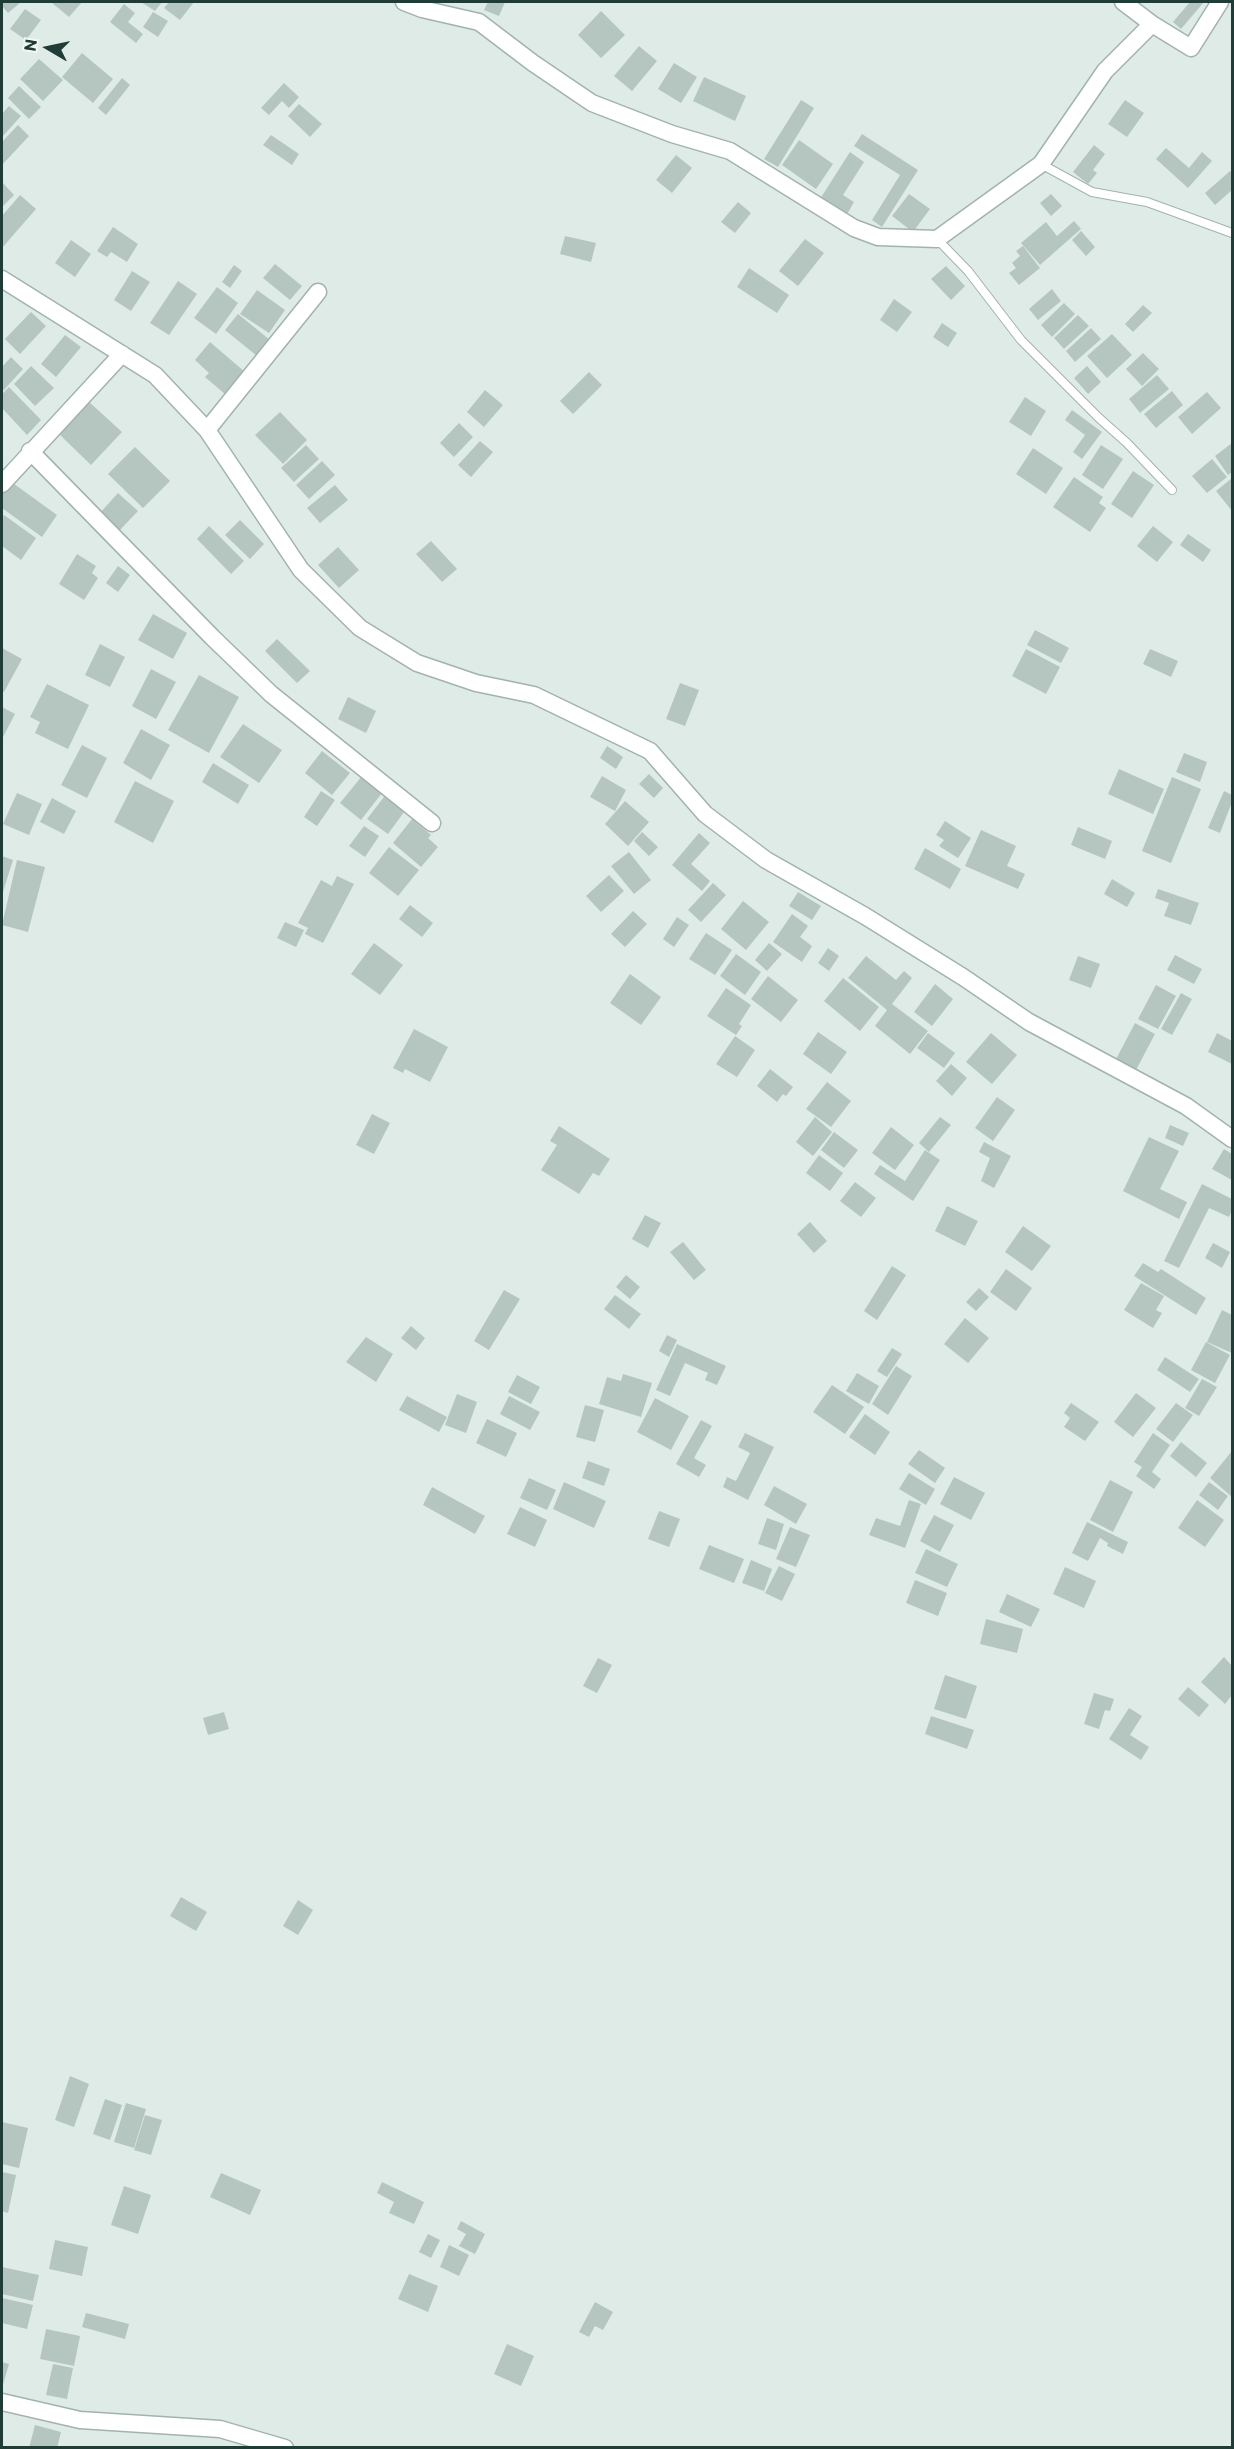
<!DOCTYPE html>
<html>
<head>
<meta charset="utf-8">
<style>
  body { margin:0 }
  #map { position:relative; width:1234px; height:2449px; overflow:hidden; background:#dfebe7; font-family:Commissioner,sans-serif }
  canvas { display:block }
  .frame { position:absolute; inset:0; border:3px solid #203c36; pointer-events:none }
  .north { position:absolute; left:18px; top:18px; width:60px; height:60px; -webkit-text-stroke:4px #f0f8f4; paint-order:stroke; rotate:279deg; font-size:16px; font-weight:700; line-height:24px; text-align:center; color:#203c36 }
  .north::after { content:''; display:block; margin:auto; width:21px; height:27px; background:#203c36; clip-path:polygon(50% 0,100% 100%,50% 72%,0 100%) }
</style>
</head>
<body>
<div id="map">
<canvas width="1234" height="2449"></canvas>
<div class="frame"></div>
<div class="north">N</div>
</div>
<script>
const g = document.querySelector('canvas').getContext('2d');
g.lineJoin = 'round';
function fillPath(path, color) { g.fillStyle = color; g.fill(path, 'evenodd'); }
function trace(path, color, width, dash) { g.strokeStyle = color; g.lineWidth = width; g.lineCap = dash ? 'butt' : 'round'; g.setLineDash(dash || []); g.stroke(path); }
const building = new Path2D(`
  M2,2H21L8,13L2,6Z
  M51,2H82L69,17Z
  M141,2H162L155,11Z
  M169,2H194L180,20L164,8Z
  M488,2H505L499,16L484,10Z
  M1190,2H1204L1181,29L1173,22Z
  M124,4L135,13L128,22L143,34L136,43L110,22Z
  M25,9L41,20L26,40L10,29Z
  M601,11L625,35L601,58L578,35Z
  M153,12L168,21L158,37L143,27Z
  M639,46L657,61L632,91L614,76Z
  M82,53L113,79L93,103L62,77Z
  M39,59L63,80L43,101L20,79Z
  M674,63L697,77L681,103L658,89Z
  M704,77L746,96L735,121L693,101Z
  M122,78L130,85L106,115L98,108Z
  M284,83L299,97L289,108L282,101L269,115L261,108Z
  M19,86L41,107L29,119L8,98Z
  M801,100L814,108L778,167L764,159Z
  M1125,100L1144,113L1127,137L1108,124Z
  M299,104L322,124L310,137L288,116Z
  M9,106L21,116L2,137V114Z
  M18,125L29,136L2,165V142Z
  M862,134L918,170L882,227L872,220L900,175L854,146Z
  M271,135L299,154L292,165L263,145Z
  M799,140L833,164L816,189L782,165Z
  M1094,145L1105,154L1093,170L1097,173L1088,184L1073,172Z
  M1166,148L1189,168L1202,152L1212,161L1188,188L1156,159Z
  M850,152L864,162L843,195L854,202L846,216L820,199Z
  M676,155L692,168L672,193L656,180Z
  M1230,171L1232,174V190L1215,205L1205,193Z
  M2,182L14,195L2,207Z
  M909,194L930,209L913,232L892,216Z
  M1051,194L1062,206L1051,216L1040,203Z
  M20,195L36,209L2,248V216Z
  M738,202L751,213L735,233L721,222Z
  M1074,221L1081,229L1040,265L1021,243L1046,222L1057,236Z
  M113,227L138,244L127,262L111,252L107,257L97,251Z
  M1081,231L1095,247L1086,256L1072,240Z
  M565,236L596,243L591,262L560,254Z
  M805,239L824,253L798,286L779,271Z
  M71,240L91,254L75,277L55,263Z
  M1023,246L1040,268L1019,285L1009,273L1016,268L1012,263L1020,256L1016,251Z
  M275,264L302,286L290,300L263,278Z
  M234,265L242,271L230,288L222,282Z
  M946,266L965,286L951,300L931,279Z
  M749,268L789,295L777,313L737,287Z
  M132,271L150,282L131,311L114,300Z
  M178,281L197,294L169,335L150,323Z
  M217,287L238,303L216,334L194,318Z
  M1052,289L1061,301L1038,320L1029,309Z
  M257,290L285,310L269,333L240,314Z
  M894,299L912,312L897,332L880,320Z
  M1064,303L1075,314L1052,337L1041,325Z
  M1143,305L1152,313L1133,332L1125,324Z
  M31,312L46,326L20,354L5,339Z
  M238,314L270,340L257,356L225,330Z
  M1078,315L1089,326L1064,349L1054,338Z
  M942,323L957,333L948,347L933,337Z
  M1091,328L1101,339L1075,362L1066,351Z
  M1112,334L1132,355L1107,378L1087,356Z
  M65,335L81,347L56,377L41,364Z
  M210,342L245,372L226,395L205,377L209,373L195,360Z
  M1143,353L1159,369L1142,386L1126,369Z
  M11,357L23,369L2,392V367Z
  M31,366L54,388L35,406L14,384Z
  M1087,366L1101,382L1088,394L1074,378Z
  M589,372L602,385L573,414L560,401Z
  M1157,375L1169,389L1140,413L1129,399Z
  M9,387L41,420L27,435L2,408V394Z
  M485,390L503,405L484,427L467,412Z
  M1172,391L1183,405L1156,428L1144,414Z
  M1207,392L1221,408L1192,434L1178,417Z
  M1025,397L1046,411L1031,436L1009,422Z
  M87,400L122,432L91,465L57,432Z
  M1072,410L1102,432L1082,459L1073,452L1085,435L1065,420Z
  M280,412L307,440L283,464L255,435Z
  M459,423L473,437L454,457L440,443Z
  M480,441L493,452L471,477L458,465Z
  M1232,443V472L1228,475L1215,456Z
  M306,445L319,459L294,482L281,468Z
  M1101,445L1123,459L1103,489L1082,475Z
  M135,447L170,481L143,508L108,474Z
  M1033,448L1063,468L1046,494L1016,474Z
  M1212,459L1227,477L1207,493L1192,476Z
  M322,461L335,475L309,499L296,485Z
  M1133,471L1154,485L1132,518L1111,504Z
  M1074,477L1103,497L1099,503L1106,508L1090,532L1053,507Z
  M1232,478V511L1216,491Z
  M10,481L57,515L42,537L2,508V493Z
  M335,485L348,500L320,523L307,508Z
  M118,493L138,511L119,531L99,514Z
  M4,515L36,538L21,560L2,546V519Z
  M240,520L264,544L250,559L225,535Z
  M209,526L244,561L231,574L197,539Z
  M1153,526L1173,542L1157,562L1137,546Z
  M1188,534L1211,550L1203,562L1180,545Z
  M431,541L457,569L442,582L416,554Z
  M338,547L359,570L339,588L318,565Z
  M77,554L96,566L92,573L98,578L84,600L59,584Z
  M118,566L130,575L118,592L106,583Z
  M153,614L187,633L173,659L138,640Z
  M1035,630L1069,648L1061,663L1027,645Z
  M277,639L310,671L297,683L265,651Z
  M100,644L125,657L110,687L85,675Z
  M2,648L22,659L4,692L2,691Z
  M1026,649L1060,667L1046,694L1012,676Z
  M1150,649L1178,661L1171,677L1143,664Z
  M151,669L176,682L156,719L132,706Z
  M199,675L239,697L209,753L168,730Z
  M680,683L699,690L685,726L666,719Z
  M47,684L89,705L68,749L35,733L40,722L30,717Z
  M348,697L376,711L366,733L338,719Z
  M2,707L15,714L2,739Z
  M243,724L282,750L259,783L220,757Z
  M141,729L170,745L151,780L123,763Z
  M82,745L107,758L87,798L61,785Z
  M607,746L623,757L616,769L600,758Z
  M322,751L350,773L332,795L305,773Z
  M1184,753L1207,762L1200,782L1176,772Z
  M213,763L249,785L238,804L202,782Z
  M1119,769L1164,789L1153,814L1108,794Z
  M649,774L663,788L654,798L639,784Z
  M362,776L382,793L361,820L340,803Z
  M602,776L626,790L615,811L590,797Z
  M1172,777L1201,789L1171,863L1142,851Z
  M135,781L174,801L153,843L114,822Z
  M321,791L335,800L317,826L304,817Z
  M1224,791L1232,795V802L1220,833L1208,828Z
  M17,793L42,804L29,835L3,824Z
  M387,793L407,808L388,834L367,819Z
  M52,798L76,811L64,834L40,822Z
  M625,801L649,822L628,846L605,824Z
  M412,819L431,835L428,838L438,847L421,867L393,843Z
  M945,821L971,838L958,858L939,846L944,840L936,835Z
  M364,826L379,836L365,857L349,846Z
  M1078,827L1112,841L1105,859L1071,845Z
  M981,830L1016,846L1007,866L1025,874L1018,889L965,866Z
  M642,832L658,847L649,856L634,841Z
  M699,833L710,843L691,864L710,881L702,891L672,865Z
  M389,847L419,870L398,896L369,873Z
  M925,848L961,869L950,889L914,869Z
  M629,852L651,880L634,894L611,866Z
  M2,856L13,860L2,895Z
  M17,860L45,867L28,932L2,925Z
  M609,875L624,891L601,912L586,896Z
  M337,876L354,884L323,943L305,934L308,928L298,923L321,880L332,886Z
  M1112,879L1135,893L1127,907L1104,894Z
  M713,883L726,895L701,922L688,910Z
  M1158,889L1199,903L1191,925L1164,916L1169,903L1155,898Z
  M798,892L821,906L812,920L789,906Z
  M743,901L769,922L746,950L721,929Z
  M410,905L433,923L422,937L399,919Z
  M633,911L647,924L625,947L611,934Z
  M792,914L808,926L800,937L812,946L802,962L773,942Z
  M677,917L689,925L674,947L663,939Z
  M285,922L304,930L296,947L277,938Z
  M706,933L732,950L715,975L689,959Z
  M374,943L403,965L380,995L351,974Z
  M769,943L782,954L767,971L755,960Z
  M828,948L839,956L829,971L818,963Z
  M736,954L761,972L745,995L720,976Z
  M1175,955L1202,969L1194,984L1167,970Z
  M866,956L896,980L904,971L912,978L892,1004L928,1031L910,1054L875,1026L887,1010L848,978Z
  M1078,956L1100,964L1091,988L1069,980Z
  M630,974L661,997L641,1025L610,1003Z
  M768,976L798,1000L781,1022L751,999Z
  M843,978L879,1007L860,1031L824,1001Z
  M935,984L953,999L932,1026L914,1012Z
  M1156,985L1176,996L1158,1029L1138,1019Z
  M726,988L751,1005L739,1024L742,1026L736,1035L707,1016Z
  M1181,993L1192,999L1172,1035L1161,1029Z
  M1135,1023L1155,1034L1135,1072L1115,1061Z
  M414,1029L448,1047L430,1082L405,1069L403,1073L393,1068Z
  M818,1032L847,1052L831,1074L803,1054Z
  M928,1033L955,1053L944,1068L917,1048Z
  M991,1033L1017,1055L992,1084L966,1062Z
  M1217,1033L1232,1041V1064L1208,1052Z
  M735,1036L755,1050L737,1077L716,1064Z
  M951,1064L967,1078L952,1096L936,1081Z
  M770,1069L793,1087L786,1096L783,1094L777,1102L757,1086Z
  M827,1082L851,1101L831,1127L806,1109Z
  M997,1097L1015,1110L993,1141L975,1128Z
  M372,1114L390,1123L374,1154L356,1145Z
  M815,1117L832,1132L813,1156L796,1142Z
  M940,1117L951,1125L929,1152L919,1143Z
  M1170,1125L1189,1133L1183,1146L1165,1138Z
  M559,1126L610,1159L599,1176L593,1173L579,1194L541,1170L557,1145L550,1141Z
  M891,1127L914,1145L895,1170L872,1153Z
  M834,1132L858,1150L844,1168L821,1150Z
  M1149,1137L1179,1151L1160,1189L1187,1202L1179,1219L1123,1191Z
  M984,1142L1011,1156L994,1188L981,1181L990,1158L979,1152Z
  M1224,1149L1232,1154V1180L1212,1169Z
  M925,1150L940,1160L913,1201L874,1174L880,1165L905,1181Z
  M819,1155L843,1173L830,1191L806,1173Z
  M855,1182L876,1198L861,1217L840,1201Z
  M1202,1184L1232,1199V1210L1229,1217L1209,1208L1179,1268L1164,1261Z
  M947,1206L978,1221L965,1246L935,1231Z
  M645,1215L661,1223L648,1248L632,1239Z
  M810,1222L827,1241L814,1253L797,1234Z
  M1023,1226L1051,1246L1032,1271L1005,1252Z
  M683,1242L706,1270L694,1280L670,1252Z
  M1213,1243L1230,1252L1222,1268L1205,1258Z
  M1143,1263L1158,1272L1161,1269L1206,1298L1196,1315L1134,1276Z
  M892,1266L906,1275L877,1320L864,1311Z
  M1006,1269L1032,1288L1016,1311L990,1292Z
  M626,1275L640,1287L630,1299L616,1287Z
  M1141,1283L1164,1296L1156,1310L1162,1313L1153,1328L1124,1310Z
  M979,1288L989,1297L976,1311L966,1302Z
  M504,1290L520,1299L489,1350L474,1341Z
  M615,1295L641,1314L629,1329L604,1309Z
  M1222,1310L1232,1315V1353L1207,1342Z
  M965,1318L989,1338L968,1363L944,1344Z
  M411,1326L425,1338L416,1350L401,1338Z
  M667,1335L677,1340L669,1357L659,1351Z
  M366,1337L393,1354L376,1382L346,1362Z
  M1206,1342L1230,1355L1215,1383L1191,1370Z
  M677,1344L726,1366L717,1385L705,1380L708,1373L685,1363L670,1396L656,1390Z
  M892,1348L902,1354L887,1377L877,1371Z
  M1165,1357L1199,1379L1190,1392L1157,1370Z
  M896,1366L912,1376L888,1415L872,1404Z
  M857,1373L879,1386L869,1404L846,1391Z
  M623,1374L652,1383L641,1417L599,1404L607,1377L621,1381Z
  M517,1375L540,1387L531,1404L508,1392Z
  M1202,1379L1217,1387L1199,1416L1185,1408Z
  M832,1385L864,1407L845,1434L813,1412Z
  M1136,1393L1156,1408L1133,1437L1114,1422Z
  M457,1394L477,1402L466,1433L445,1425Z
  M407,1396L447,1417L439,1432L399,1410Z
  M509,1396L540,1412L530,1430L500,1414Z
  M655,1398L689,1416L671,1450L637,1432Z
  M1071,1403L1099,1422L1085,1441L1064,1427L1070,1418L1064,1413Z
  M1176,1403L1193,1415L1173,1442L1156,1429Z
  M585,1405L604,1410L595,1442L576,1437Z
  M865,1414L890,1432L875,1455L849,1437Z
  M487,1419L517,1433L506,1457L476,1443Z
  M701,1420L712,1426L694,1458L706,1465L699,1477L676,1464Z
  M745,1433L774,1447L748,1500L723,1487L727,1477L736,1481L750,1453L738,1447Z
  M1153,1433L1170,1445L1152,1472L1161,1479L1154,1489L1136,1476L1142,1467L1134,1462Z
  M1181,1442L1207,1463L1196,1477L1170,1456Z
  M919,1450L945,1468L935,1483L908,1464Z
  M1232,1451V1497L1210,1478Z
  M588,1461L610,1469L604,1486L582,1478Z
  M909,1473L935,1489L926,1505L899,1489Z
  M954,1477L985,1493L971,1520L940,1504Z
  M529,1478L556,1490L547,1510L520,1498Z
  M1110,1480L1133,1492L1113,1532L1090,1520Z
  M564,1482L606,1501L594,1528L553,1509Z
  M1209,1482L1228,1496L1218,1510L1199,1495Z
  M774,1486L807,1504L796,1524L764,1505Z
  M432,1487L485,1516L475,1534L423,1505Z
  M909,1500L921,1504L905,1548L869,1535L876,1518L900,1526Z
  M1197,1500L1224,1520L1205,1547L1178,1528Z
  M520,1507L547,1520L535,1547L507,1534Z
  M659,1511L680,1519L669,1547L648,1539Z
  M934,1515L954,1525L940,1552L920,1541Z
  M767,1518L784,1524L776,1550L758,1544Z
  M1087,1522L1128,1542L1123,1554L1107,1546L1108,1543L1100,1538L1088,1561L1072,1553Z
  M790,1527L810,1535L796,1567L776,1559Z
  M709,1545L744,1559L734,1583L699,1569Z
  M926,1549L958,1564L947,1587L915,1573Z
  M751,1560L772,1569L764,1591L742,1583Z
  M779,1566L795,1574L782,1601L765,1593Z
  M1065,1567L1096,1581L1084,1608L1053,1594Z
  M915,1580L947,1593L938,1616L906,1603Z
  M1007,1594L1040,1609L1031,1627L999,1612Z
  M986,1619L1023,1629L1017,1653L980,1644Z
  M1224,1657L1232,1666V1695L1225,1704L1201,1682Z
  M598,1658L612,1665L597,1693L583,1686Z
  M945,1675L977,1686L966,1719L934,1709Z
  M1188,1687L1209,1705L1199,1717L1178,1699Z
  M1094,1693L1114,1699L1110,1711L1105,1710L1099,1729L1084,1724Z
  M1129,1708L1142,1716L1130,1735L1149,1747L1141,1760L1109,1739Z
  M224,1712L229,1729L208,1735L203,1718Z
  M931,1716L974,1730L967,1749L925,1734Z
  M181,1897L207,1912L196,1931L170,1916Z
  M298,1900L313,1910L298,1935L283,1926Z
  M70,2076L89,2084L74,2127L55,2120Z
  M105,2099L122,2105L110,2140L93,2134Z
  M126,2103L146,2109L134,2148L114,2142Z
  M145,2115L162,2120L151,2155L134,2150Z
  M2,2122L28,2128L19,2168L2,2164Z
  M2,2172L16,2175L8,2213L2,2211Z
  M221,2173L261,2190L250,2215L210,2197Z
  M382,2182L424,2202L414,2224L389,2213L394,2202L377,2193Z
  M124,2186L151,2195L138,2234L111,2225Z
  M461,2221L485,2234L475,2254L459,2246L466,2234L457,2229Z
  M428,2234L440,2240L431,2258L419,2252Z
  M55,2240L88,2247L82,2276L49,2269Z
  M449,2245L469,2255L459,2276L440,2267Z
  M2,2267L39,2275L33,2301L2,2294Z
  M409,2274L438,2286L428,2312L398,2299Z
  M2,2298L33,2305L27,2329L2,2323Z
  M595,2302L613,2312L603,2330L595,2326L589,2337L579,2332Z
  M86,2313L129,2324L125,2339L82,2327Z
  M46,2329L80,2336L74,2366L40,2359Z
  M507,2344L534,2356L521,2386L494,2374Z
  M2,2362L9,2364L2,2388Z
  M53,2364L73,2368L67,2399L46,2395Z
  M35,2425L61,2432L57,2448H29Z`);
const lane = new Path2D(`
  M1041,164L1092,192L1147,202L1232,233
  M937,239L968,271L1021,340L1099,418L1127,443L1172,490`);
const street = new Path2D(`
  M404,2L422,9L479,22L533,63L592,103L672,134L730,151L854,228L878,237L937,239L1041,164L1105,71L1152,24L1191,48L1220,2
  M1123,2L1152,24
  M2,279L155,375L207,430L301,570L360,628L417,663L476,683L534,695L650,751L705,814L766,860L865,916L963,977L1029,1022L1186,1106L1232,1139
  M207,430L318,292
  M30,451L212,637L271,694L432,823
  M2,484L122,354
  M2,2402L80,2420L220,2429L285,2448`);
fillPath(building, '#b5c6c0');
trace(lane, '#a2b3ae', 10);
trace(street, '#a2b3ae', 19);
trace(lane, '#fff', 8);
trace(street, '#fff', 16);
</script>
</body>
</html>
